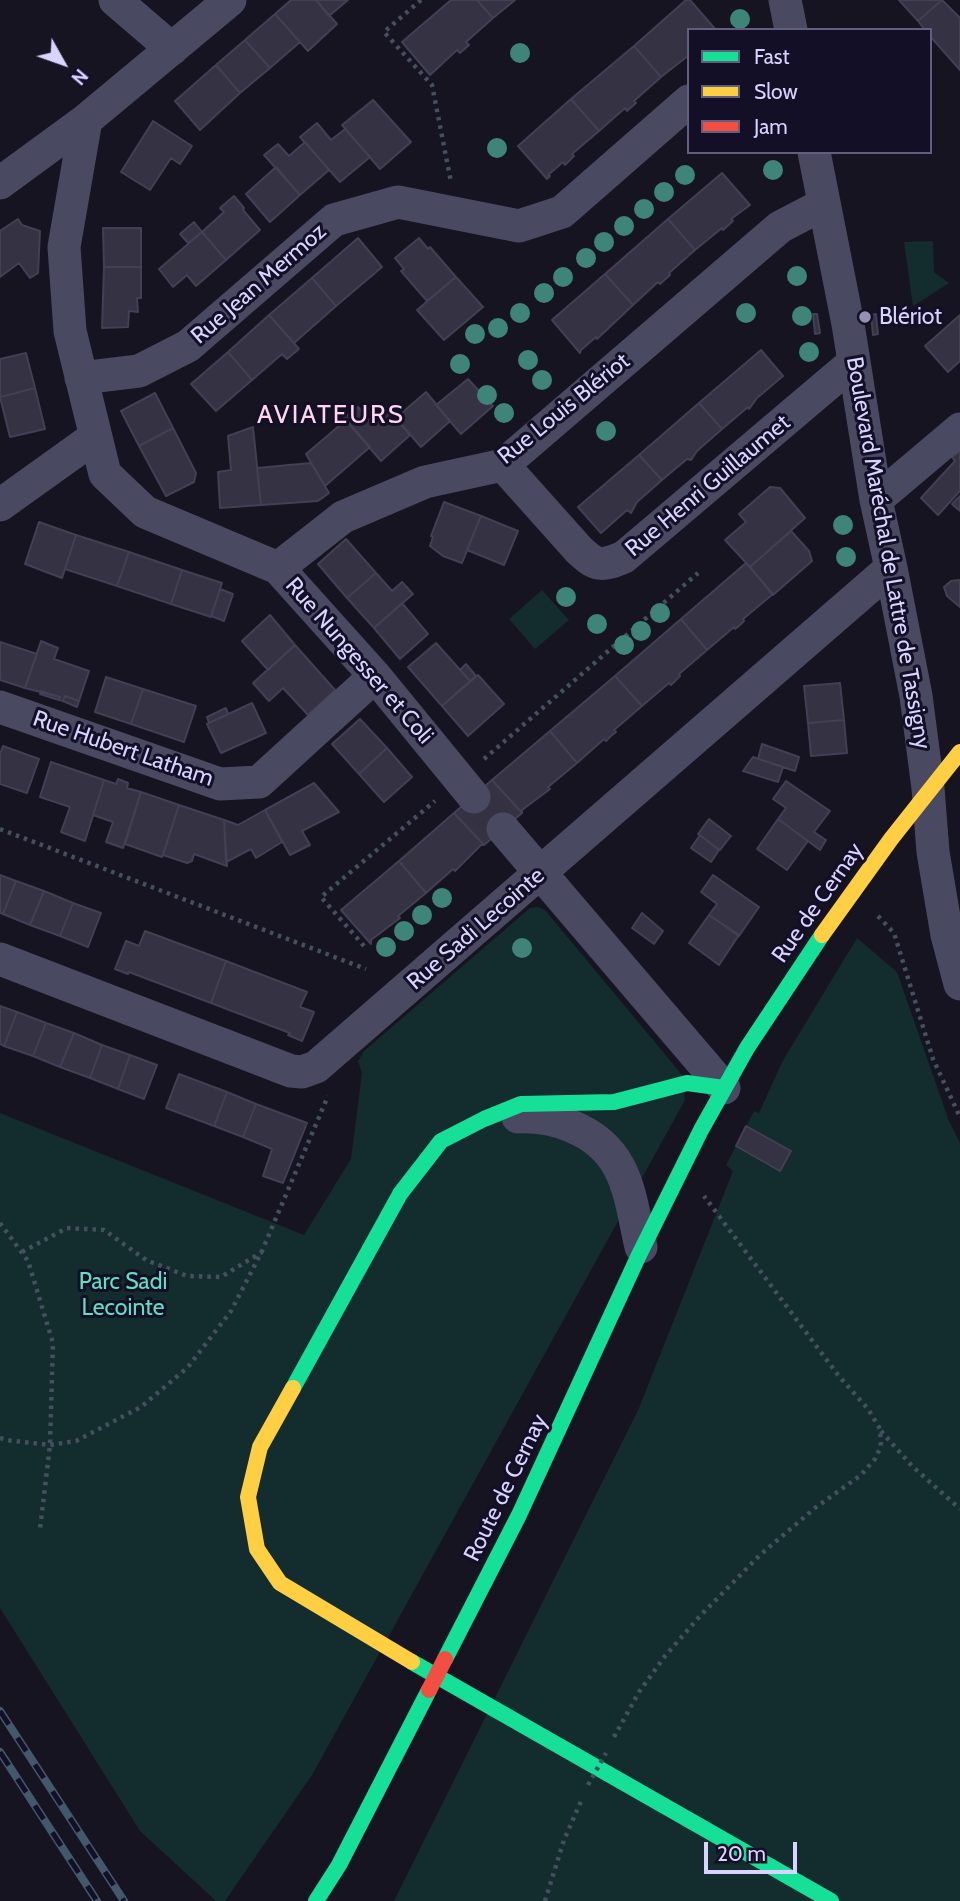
<!DOCTYPE html>
<html>
<head>
<meta charset="utf-8">
<style>
  body { margin:0 }
  #map { position:relative; width:960px; height:1901px; overflow:hidden; background:#161421; font-family:Cabin,sans-serif }
  canvas { display:block }
  .legend { position:absolute; left:687px; top:28px; width:245px; height:126px; box-sizing:border-box; background:#130f26; border:2px solid #625e7d; margin:0; padding:9px 12px; list-style:none; font-size:21px; color:#d9d4ff }
  .legend li { display:flex; align-items:center; gap:14px; height:35px }
  .legend b { width:35px; border:2px solid #625e7d }
  .north { position:absolute; left:28px; top:28px; width:70px; height:70px; -webkit-text-stroke:5px #130f26; paint-order:stroke; rotate:130deg; font-size:19px; font-weight:700; line-height:28px; text-align:center; color:#d9d4ff }
  .north::after { content:''; display:block; margin:auto; width:24px; height:32px; background:#d9d4ff; clip-path:polygon(50% 0,100% 100%,50% 72%,0 100%) }
  .scale { position:absolute; left:704px; top:1842px; width:93px; height:32px; box-sizing:border-box; border:4px solid #d9d4ff; border-top:0; padding-left:9px; font-size:21px; line-height:24px; white-space:nowrap; color:#d9d4ff; -webkit-text-stroke:5px #130f26; paint-order:stroke }
</style>
</head>
<body>
<div id="map">
<canvas width="960" height="1901"></canvas>
<ul class="legend">
<li><b style="height:9px;background:#16e098"></b>Fast</li>
<li><b style="height:9px;background:#ffcf43"></b>Slow</li>
<li><b style="height:9px;background:#f24e42"></b>Jam</li>
</ul>
<div class="north">N</div>
<div class="scale">20 m</div>
</div>
<script>
const g = document.querySelector('canvas').getContext('2d');
g.lineJoin = 'round';
function fillPath(path, color) { g.fillStyle = color; g.fill(path, 'evenodd'); }
function trace(path, color, width, dash) { g.strokeStyle = color; g.lineWidth = width; g.lineCap = dash ? 'butt' : 'round'; g.setLineDash(dash || []); g.stroke(path); }
function drawText(font, color, halo, rows, align = 'center') {
  g.font = font + ' Cabin,sans-serif'; g.lineWidth = 6; g.setLineDash([]); g.textBaseline = 'middle'; g.strokeStyle = halo; g.fillStyle = color; for (const [text, x, y, turn = 0] of rows) {
    g.save(); g.translate(x, y); g.rotate((+turn || 0) * Math.PI / 180); g.textAlign = isNaN(turn) ? turn : align; if (halo) g.strokeText(text, 0, 0); g.fillText(text, 0, 0); g.restore();
  }
}
const green = new Path2D(`
  M933,241L934,272L949,283L913,306L904,242Z
  M542,590L569,620L535,649L509,619Z
  M538,907L545,910L683,1076L685,1100L312,1775L225,1901H216L140,1831L0,1608V1113L304,1235L351,1159L362,1073L358,1061L364,1051L530,908Z
  M857,938L897,972L949,1121L960,1143V1901H394L639,1408L733,1171L726,1165L754,1111L759,1113L782,1062Z`);
const building = new Path2D(`
  M316,0L337,24L308,51L275,14L291,0Z
  M316,0H348L329,16Z
  M451,0H477L493,18L466,42L469,45L460,53L457,50L430,75L402,42Z
  M477,0H515L493,18Z
  M686,0H690L716,30H689V55L661,77L634,46Z
  M899,0H942L918,21Z
  M942,0L960,18V70L930,36V30H925L918,21Z
  M275,14L300,42L270,68L245,40Z
  M245,40L270,68L240,93L216,65Z
  M634,46L661,77L634,101L636,103L627,111L625,108L599,131L571,99Z
  M216,65L240,93L200,130L175,101Z
  M571,99L599,131L572,154L574,156L565,165L563,162L548,175L550,176L547,179L518,146Z
  M373,100L411,142L380,169L342,125Z
  M153,121L192,146L180,164L171,158L150,190L121,172Z
  M317,123L331,140L345,129L370,157L340,182L300,137Z
  M305,142L329,170L300,195L264,155L278,144L289,156Z
  M276,167L300,195L270,222L246,194Z
  M722,173L750,205L731,219L733,221L723,230L722,228L695,250L668,219Z
  M234,196L244,208L243,210L260,230L226,260L202,232L224,212L220,208Z
  M18,219L22,225L40,231L38,273L30,278L19,263L0,277V231Z
  M668,219L695,250L669,273L670,275L660,284L658,282L633,305L605,274Z
  M194,222L202,232L188,243L180,234Z
  M103,228H141V267H104Z
  M202,232L226,260L196,286L187,275L173,287L159,269Z
  M358,238L382,267L336,306L312,278Z
  M419,238L428,249L430,247L456,277L427,301L401,271L404,269L395,258Z
  M104,267H141V298H137L138,312L129,311L128,327L102,328Z
  M605,274L633,305L597,339L596,337L581,350L580,353L552,320Z
  M456,277L483,307L444,340L417,310Z
  M312,278L336,306L294,343L269,315Z
  M813,314H817L820,333L815,334Z
  M876,314L878,334L873,335L871,315Z
  M269,315L299,349L287,359L282,354L252,380L228,352Z
  M960,315V361L948,372L925,346Z
  M761,350L783,376L757,398L749,409L748,407L722,429L699,403Z
  M228,352L252,380L216,411L191,384Z
  M26,353L35,388L0,397V359Z
  M468,379L493,406L461,434L436,405Z
  M35,388L45,429L10,437L0,397Z
  M426,392L450,421L421,447L396,418Z
  M155,393L173,428L139,446L121,411Z
  M699,403L722,429L697,451L691,460L687,459L662,480L639,455Z
  M358,407L369,420L386,407L410,435L381,461L344,418Z
  M346,420L370,447L325,486L306,454Z
  M253,427L261,505L220,508L218,472L231,470L228,436Z
  M173,428L196,473L194,482L166,496L139,446Z
  M960,450V491L938,515L921,498L955,461L952,457Z
  M639,455L662,480L637,502L631,513L627,510L601,533L578,507Z
  M311,463L329,493L318,501L261,505L257,468Z
  M770,487L780,488L805,518L750,567L725,540L746,522L739,514Z
  M960,496V511L952,504Z
  M444,502L481,516L462,563L443,556L430,546L433,537L431,536Z
  M481,516L518,531L504,565L467,550Z
  M39,522L76,535L62,578L25,564Z
  M791,531L809,551L812,561L773,595L750,567Z
  M76,535L129,552L117,586L65,569Z
  M346,539L376,573L347,598L318,564Z
  M129,552L182,570L171,604L117,586Z
  M746,563L773,594L743,619L744,621L740,625L735,629L734,627L707,650L681,619Z
  M182,570L222,583L211,617L171,604Z
  M376,573L392,591L402,582L413,594L374,628L347,598Z
  M959,580L960,581V607L947,596L944,587L951,581Z
  M220,589L233,594L224,621L211,616Z
  M402,603L428,634L400,659L374,628Z
  M270,615L295,645L268,670L242,641Z
  M681,619L707,650L679,674L680,676L671,685L669,683L642,706L615,676Z
  M41,641L58,648L54,659L89,671L79,701L65,696L63,701L59,700L60,697L25,688Z
  M0,642L37,654L25,688L0,680Z
  M436,643L470,681L442,706L408,667Z
  M295,645L335,690L308,715L283,688L269,701L253,683Z
  M466,664L476,676L470,681L460,670Z
  M478,675L504,704L468,736L442,706Z
  M615,676L642,706L614,730L616,732L611,736L606,741L604,739L577,763L550,731Z
  M106,677L143,689L131,724L95,712Z
  M840,683L844,720L808,723L804,686Z
  M143,689L196,706L184,742L131,724Z
  M41,691L60,697L59,700L40,694Z
  M65,696L79,701L77,707L63,701Z
  M252,703L266,733L221,753L207,724Z
  M226,708L228,714L209,723L207,717Z
  M360,719L387,748L359,774L332,744Z
  M844,720L847,753L811,756L808,723Z
  M550,731L577,763L548,787L550,789L522,810V813L492,780Z
  M762,744L799,757L795,771L758,759Z
  M3,746L39,759L27,793L0,784V754Z
  M387,748L412,777L384,802L359,774Z
  M753,757L783,767L778,782L743,771Z
  M51,762L104,780L85,841L61,832L70,807L40,797Z
  M118,779L128,783L127,788L141,792L123,848L106,842L113,822L93,815L104,780L116,784Z
  M492,780L522,813L484,845L454,813Z
  M786,781L830,811L814,832L826,840L820,850L778,819L786,808L773,799Z
  M314,783L339,812L302,831L310,845L290,855L265,810Z
  M141,792L179,805L162,857L125,844Z
  M179,805L224,820L227,866L194,854L192,861L187,863L163,855Z
  M265,810L282,842L256,858L251,849L226,862L224,820L238,825Z
  M454,813L484,845H481L455,871L453,869L426,893L399,861Z
  M709,819L731,836L720,850L698,834Z
  M778,819L808,841L787,870L757,849Z
  M700,835L719,850L711,862L691,848Z
  M399,861L426,893L398,916L400,918L371,940V944L341,910Z
  M0,875L16,881L3,914L0,913Z
  M713,875L759,907L739,936L709,915L717,904L701,892Z
  M16,881L44,891L30,925L3,914Z
  M44,891L73,903L60,936L30,925Z
  M73,903L101,913L88,947L60,936Z
  M642,913L663,931L654,944L632,928Z
  M709,915L739,935L719,965L689,943Z
  M145,931L226,961L211,1003L129,972L128,974L115,969L126,941L139,946Z
  M226,961L307,992L300,1007L314,1012L302,1041L288,1035L290,1033L211,1003Z
  M0,1006L17,1012L4,1046L0,1044Z
  M17,1012L46,1023L33,1056L4,1046Z
  M46,1023L74,1033L60,1067L33,1056Z
  M74,1033L102,1045L90,1078L60,1067Z
  M102,1045L130,1055L118,1089L90,1078Z
  M130,1055L157,1065L144,1099L118,1089Z
  M179,1074L227,1092L214,1126L166,1108Z
  M227,1092L256,1104L243,1137L214,1126Z
  M256,1104L307,1123L283,1183L263,1176L272,1149L243,1137Z
  M746,1126L791,1151L780,1171L736,1146Z`);
const streetTunnel = new Path2D(`
  M474,797L503,829`);
const path = new Path2D(`
  M421,0L384,32L432,85L451,182
  M484,759L698,573
  M0,829L366,969
  M878,916L894,933L933,1059L960,1117
  M364,946L321,897L435,801
  M0,1223L28,1261L53,1343L50,1445L40,1529
  M22,1252L67,1228L104,1230L146,1260L187,1276L221,1277L262,1252
  M881,1431L912,1466L960,1509
  M0,1438L6,1440L50,1445L76,1441L141,1407L188,1367L231,1311L262,1251L328,1096
  M614,1737L639,1692L665,1656L700,1616L760,1555L815,1508L861,1475L875,1459L881,1446L880,1429L868,1409L838,1375L704,1196
  M545,1901L564,1840L582,1799`);
const street = new Path2D(`
  M115,0L172,49
  M785,0L791,30
  M86,120L64,247L70,331L105,474L145,512L278,568L375,676L474,797
  M814,152L848,324L876,500L891,568L916,696L928,788L933,852L947,935L960,984
  M0,183L86,120L230,0
  M81,378L139,371L188,346L334,220L398,202L519,226L562,212L689,101
  M503,465L579,550C596,566 601,567 624,557L854,362
  M876,500L960,429
  M0,505L95,437
  M278,568L343,517L425,482L503,465L780,227L824,204
  M0,707L220,784L259,782L375,676
  M503,829L724,1088
  M0,959L291,1071L302,1072L316,1067L891,568
  M518,1117C536,1116 554,1119 571,1126C628,1149 629,1194 641,1247`);
const fast = new Path2D(`
  M293,1388L400,1194L441,1141L484,1119L521,1104L614,1102L687,1083L724,1088
  M445,1659L519,1515L638,1257L701,1130L747,1048L822,935
  M412,1662L831,1901
  M316,1901L339,1865L429,1690`);
const slow = new Path2D(`
  M822,935L891,839L960,752
  M293,1388L260,1447L248,1497L257,1549L280,1583L412,1662`);
const rail = new Path2D(`
  M0,1711L124,1901
  M0,1752L97,1901`);
const pathBridge = new Path2D(`
  M588,1785L606,1753`);
const jamBridge = new Path2D(`
  M429,1690L445,1659`);
const trees = [
  [740,19],
  [520,53],
  [497,148],
  [773,170],
  [685,175],
  [664,192],
  [644,209],
  [624,226],
  [604,242],
  [586,258],
  [797,276],
  [563,277],
  [544,293],
  [520,313],
  [746,313],
  [802,316],
  [498,328],
  [475,334],
  [809,352],
  [528,360],
  [460,364],
  [542,380],
  [487,395],
  [504,413],
  [606,431],
  [843,525],
  [846,557],
  [566,597],
  [660,613],
  [597,624],
  [641,631],
  [624,645],
  [442,898],
  [422,915],
  [404,931],
  [386,947],
  [522,948]
];
const markers = [
  [865,317,7,"#9591b1"]
];
const streetNames = [
  ["Rue Jean Mermoz",259,284,-41],
  ["Rue Louis Blériot",564,409,-39],
  ["Rue Henri Guillaumet",708,486,-40],
  ["Boulevard Maréchal de Lattre de Tassigny",888,553,80],
  ["Rue Nungesser et Coli",359,661,49],
  ["Rue Hubert Latham",123,749,19],
  ["Rue de Cernay",818,903,-55],
  ["Rue Sadi Lecointe",476,929,-41],
  ["Route de Cernay",506,1488,-64]
];
const poiNames = [
  ["Blériot",879,317]
];
const parkNames = [
  ["Parc Sadi",123,1282],
  ["Lecointe",123,1308]
];
const quarterNames = [
  ["AVIATEURS",331,415]
];
fillPath(green, '#132c2d');
fillPath(building, '#343243');
trace(building, '#433f54', 2);
trace(streetTunnel, '#333142', 33, [33, 17]);
trace(path, '#44505f', 4.5, [3.5, 5]);
trace(street, '#4a4962', 33);
trace(fast, '#16e098', 16);
trace(slow, '#ffcf43', 16);
trace(rail, '#43596b', 8);
trace(rail, '#130f26', 5, [16]);
trace(pathBridge, '#44505f', 4.5, [3.5, 5]);
trace(jamBridge, '#f24e42', 16);
g.fillStyle = '#3e8478';
for (const [x, y] of trees) { g.beginPath(); g.arc(x, y, 10, 0, 2 * Math.PI); g.fill(); }
for (const [x, y, r, color] of markers) { const dot = new Path2D(); dot.arc(x, y, r, 0, 2 * Math.PI); g.fillStyle = color; g.fill(dot); trace(dot, '#130f26', 2.5); }
drawText('23px', '#d9d4ff', '#130f26', streetNames);
drawText('23px', '#d9d4ff', '#130f26', poiNames, 'left');
drawText('23px', '#5fe0c0', '#130f26', parkNames);
g.letterSpacing = '2px';
drawText('26px', '#ffd6f0', '#130f26', quarterNames);
g.letterSpacing = '0px';
</script>
</body>
</html>
